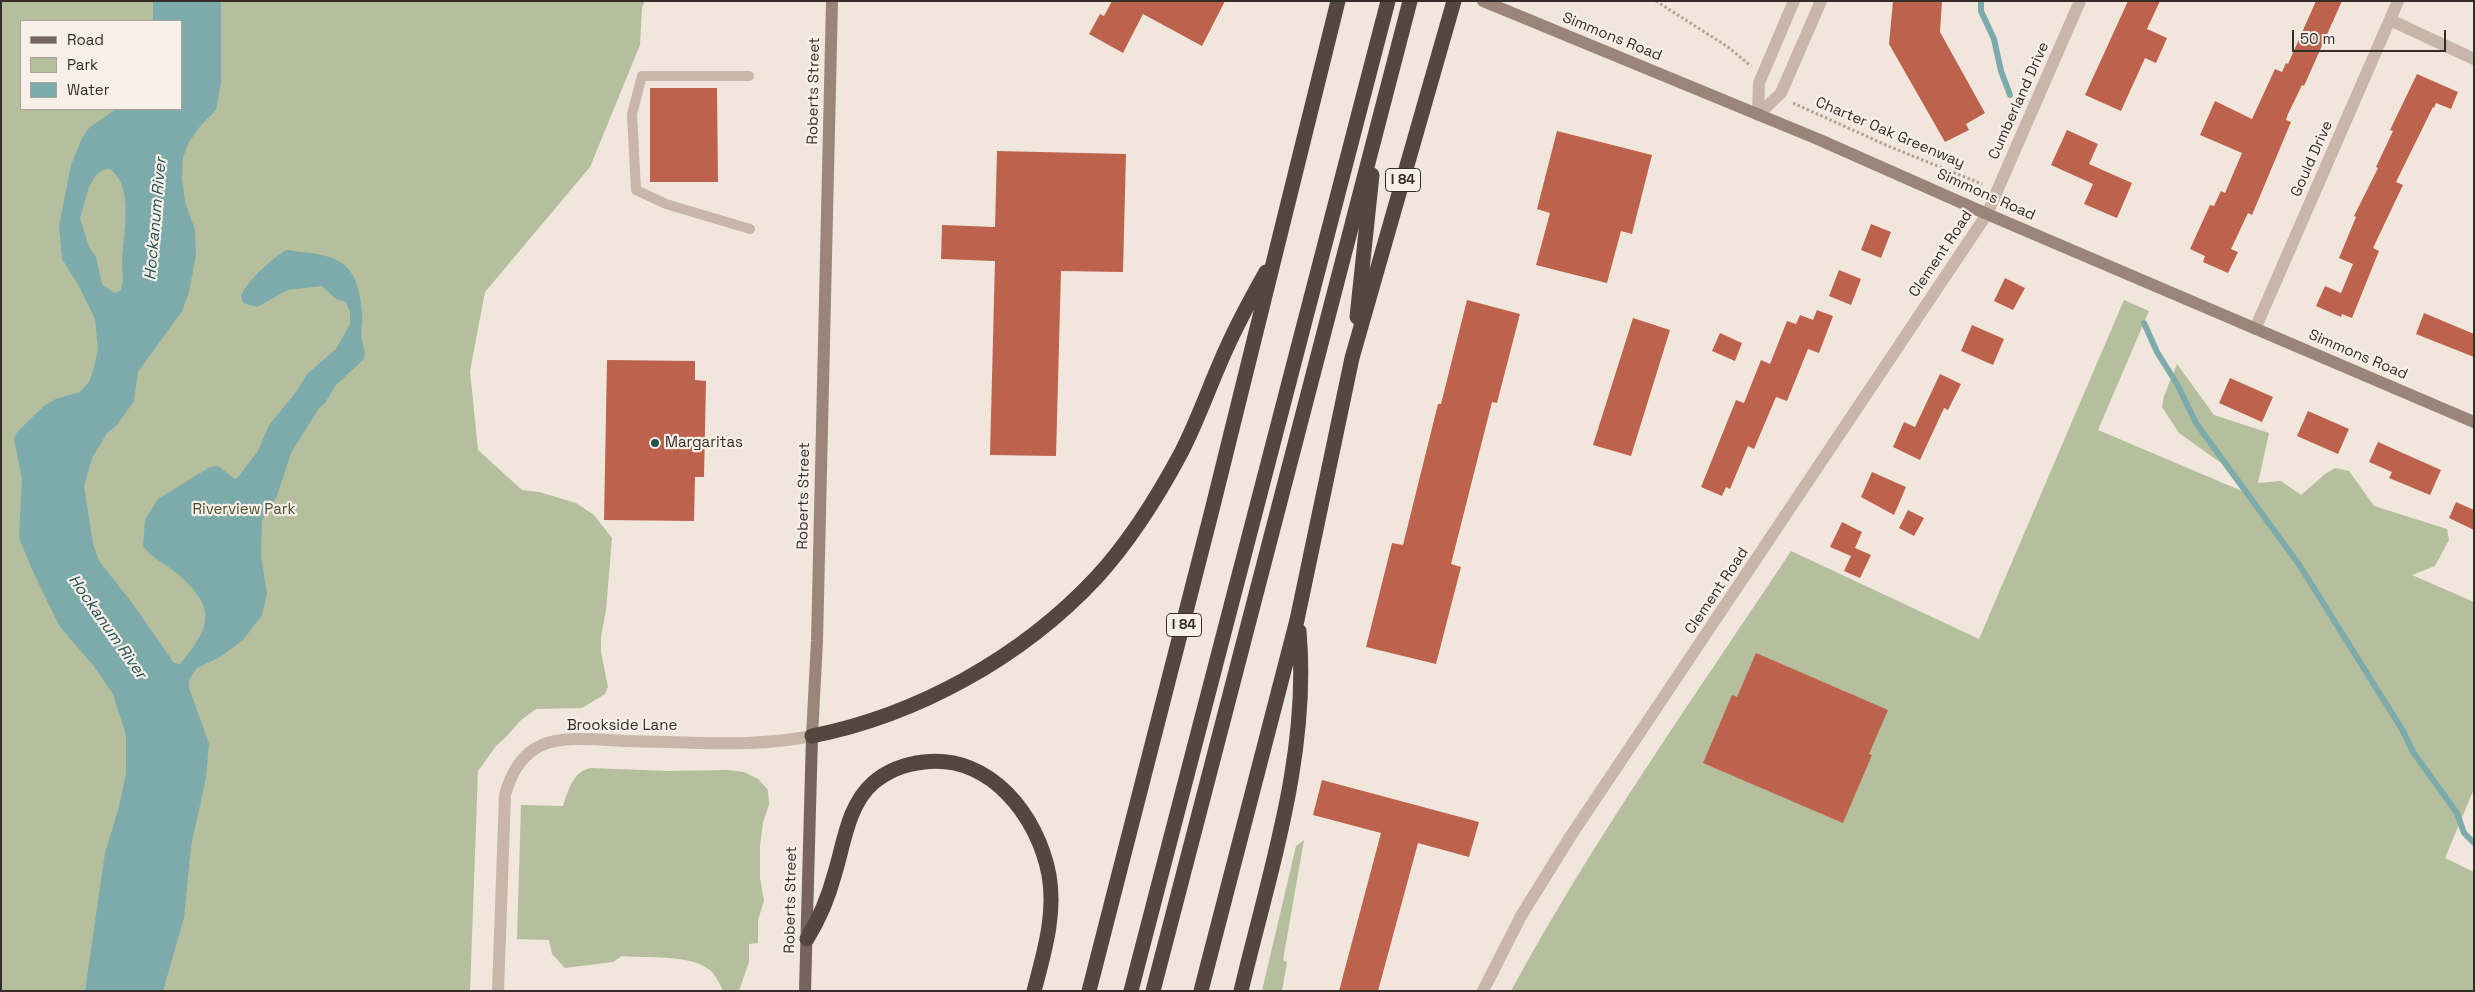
<!DOCTYPE html>
<html>
<head>
<meta charset="utf-8">
<style>
  body { margin:0 }
  #map { position:relative; width:2475px; height:992px; overflow:hidden; background:#f0e6dc; font-family:"Space Grotesk",sans-serif }
  canvas { display:block }
  .frame { position:absolute; inset:0; border:2px solid #352c28; pointer-events:none }
  .legend { position:absolute; left:20px; top:20px; width:162px; height:90px; box-sizing:border-box; background:#f8f0e8; border:1px solid #aaa29b; margin:0; padding:6px 9px; list-style:none; font-size:15px; color:#352c28 }
  .legend li { display:flex; align-items:center; gap:10px; height:25px }
  .legend b { width:25px; border:1px solid #aaa29b }
  .scale { position:absolute; left:2292px; top:30px; width:154px; height:22px; box-sizing:border-box; border:2px solid #352c28; border-top:0; padding-left:6px; font-size:15px; line-height:18px; white-space:nowrap; color:#352c28; -webkit-text-stroke:4px #f8f0e8; paint-order:stroke }
</style>
</head>
<body>
<div id="map">
<canvas width="2475" height="992"></canvas>
<div class="frame"></div>
<ul class="legend">
<li><b style="height:6px;background:#76635b"></b>Road</li>
<li><b style="height:14px;background:#b5be9d"></b>Park</li>
<li><b style="height:14px;background:#7dabab"></b>Water</li>
</ul>
<div class="scale">50 m</div>
</div>
<script>
const g = document.querySelector('canvas').getContext('2d');
g.lineJoin = 'round';
function fillPath(path, color) { g.fillStyle = color; g.fill(path, 'evenodd'); }
function trace(path, color, width, dash) { g.strokeStyle = color; g.lineWidth = width; g.lineCap = dash ? 'butt' : 'round'; g.setLineDash(dash || []); g.stroke(path); }
function drawText(font, color, halo, rows, align = 'center') {
  g.font = font + ' "Space Grotesk",sans-serif'; g.lineWidth = 4.5; g.setLineDash([]); g.textBaseline = 'middle'; g.strokeStyle = halo; g.fillStyle = color; for (const [text, x, y, turn = 0] of rows) {
    g.save(); g.translate(x, y); g.rotate((+turn || 0) * Math.PI / 180); g.textAlign = isNaN(turn) ? turn : align; if (halo) g.strokeText(text, 0, 0); g.fillText(text, 0, 0); g.restore();
  }
}
const green = new Path2D(`
  M1,1H645L642,7L640,45L590,167L485,292L470,371L478,450L522,490L539,492L576,503L594,515L612,538L606,610L601,637V652L608,687L605,694L582,708L536,709L521,720L506,737L496,746L478,771L470,991H1ZM21,21H181V109H21Z
  M2124,300L2149,311L2098,430L2242,491L2221,463L2179,433L2162,407L2164,396L2177,364L2214,415L2269,433L2258,483L2281,481L2301,495L2325,474L2335,468L2349,471L2374,506L2447,529L2449,540L2435,566L2412,575L2474,602V789L2445,858L2474,872V991H1511C1594,838 1695,696 1791,551L1979,639Z
  M591,768L668,771L728,770L744,772L758,779L768,790L769,805L763,822L760,846V878L764,901L758,920V943L749,944V962L739,991H723C720,984 716,976 711,971C691,953 647,959 622,956L613,962L565,968L552,954L549,940L517,939L521,805L563,806C568,791 573,771 591,768Z
  M1304,840L1283,960L1287,962L1282,991H1262L1296,846Z`);
const water = new Path2D(`
  M153,1H221V82L217,104L216,110L201,125L189,142L183,157L182,179L185,202L195,230L196,255L189,292L182,311L138,372L134,401L117,425L107,433L92,458L84,486L93,544L99,561L133,604L174,663L180,664C210,628 218,610 179,575C168,565 152,559 143,546L145,520L158,499L210,467L218,466L235,479L238,477L258,451L269,425L296,392L307,374L336,349L350,324V312L346,302L336,299L322,286L288,290L257,307L243,303L241,296C246,282 274,256 287,250C292,250 296,252 302,252C345,256 358,268 362,312C363,320 361,328 361,336C362,344 366,350 364,359L336,385L325,403L319,408L291,453L277,496L262,520L261,556L267,594L262,615L243,640L220,657L197,668L189,680V688L209,744L206,778L191,846L184,918L163,991H85L105,853L119,807L126,773V735L113,694L93,665L60,627L34,574L19,538L22,479L14,439L17,432L45,405L56,399L80,392L89,382L93,371L98,350L95,319L79,286L62,259L59,226L71,165L82,138L89,128L116,109H181V21H153ZM110,169C135,188 123,234 122,261C122,272 125,281 120,291L114,293L102,284L96,257L89,247L80,218L89,187L96,175L103,170Z`);
const stream = new Path2D(`
  M1981,1V11L1994,39L2001,71L2010,95
  M2144,323L2157,352L2177,384L2196,423L2300,566L2403,731L2413,752L2457,813L2464,833L2474,843`);
const building = new Path2D(`
  M1112,1H1225L1202,46L1143,14L1123,53L1089,34L1100,14L1104,16Z
  M1893,1H1942L1940,32L1985,113L1966,124L1969,130L1945,142L1889,44Z
  M2128,1H2160L2147,29L2167,38L2156,63L2145,58L2121,111L2085,95Z
  M2316,1H2342L2304,86L2302,85L2288,114L2286,120L2291,122L2252,215L2248,213L2231,249L2238,252L2228,273L2203,262L2205,256L2190,249L2210,205L2214,206L2221,191L2225,193L2242,153L2200,135L2215,101L2252,119L2275,69L2282,72L2286,63L2288,64Z
  M2417,74L2458,92L2451,109L2436,103L2434,108L2433,107L2396,182L2403,185L2373,248L2379,251L2352,318L2342,314L2341,317L2316,306L2325,286L2341,293L2353,264L2339,258L2356,217L2354,216L2378,168L2376,167L2393,131L2390,130Z
  M650,88H717L718,182H650Z
  M2067,130L2098,144L2089,164L2132,183L2117,218L2084,204L2093,184L2051,165Z
  M1557,131L1652,155L1632,234L1621,231L1607,283L1536,265L1550,213L1537,209Z
  M997,151L1126,154L1123,272L1061,271L1056,456L990,455L995,261L941,259L942,225L995,227Z
  M1871,224L1891,232L1881,258L1861,250Z
  M1839,270L1861,279L1851,305L1829,296Z
  M2005,278L2025,288L2013,310L1994,301Z
  M1467,300L1520,314L1497,403L1492,402L1451,564L1461,567L1436,664L1366,647L1392,543L1403,545L1438,404H1441Z
  M1817,310L1833,316L1819,353L1808,349L1787,401L1776,397L1754,449L1748,446L1730,489L1726,487L1722,496L1701,487L1736,400L1744,403L1761,360L1770,364L1787,321L1796,324L1800,315L1813,320Z
  M2424,313L2474,334V357L2416,334Z
  M1633,318L1670,330L1631,456L1593,445Z
  M1972,325L2004,339L1993,365L1961,351Z
  M1720,333L1742,343L1735,361L1712,351Z
  M607,360L695,361V380L706,381L704,477H695L694,521L604,520Z
  M1940,374L1961,384L1948,410L1944,408L1920,460L1893,447L1904,422L1915,427Z
  M2230,378L2273,397L2262,422L2219,403Z
  M2308,411L2349,429L2338,454L2297,436Z
  M2378,442L2441,470L2430,495L2389,478L2392,472L2369,462Z
  M1872,472L1906,487L1894,515L1861,497Z
  M2456,502L2474,510V530L2449,518Z
  M1908,510L1924,518L1914,536L1899,528Z
  M1842,522L1862,532L1855,548L1871,555L1860,578L1844,571L1851,556L1830,547Z
  M1756,653L1888,710L1869,754L1872,755L1843,823L1703,763L1732,695L1737,697Z
  M1322,780L1479,822L1469,857L1418,843L1378,991H1339L1381,833L1313,815Z`);
const path = new Path2D(`
  M1656,1L1728,47L1751,66
  M1793,103L1888,146L1982,184`);
const service = new Path2D(`
  M749,76H642L632,114L636,190L666,204L750,229`);
const minor = new Path2D(`
  M2390,20L2474,59
  M1758,115L1781,93L1821,1
  M1758,115L1759,83L1794,1
  M2255,329L2398,1
  M498,991L505,795C511,773 521,754 542,745C563,735 603,740 626,741C688,742 751,748 812,736
  M1483,991L1521,916L1570,837L1987,214L2080,1`);
const secondary = new Path2D(`
  M1483,1L1820,140L1987,214L2474,422
  M812,736L817,641L832,1`);
const primary = new Path2D(`
  M805,991L812,736`);
const motorway = new Path2D(`
  M1357,317L1372,175
  M812,736C918,715 1022,657 1096,578C1130,541 1157,498 1181,453C1196,424 1207,393 1220,363C1233,332 1249,302 1266,272
  M807,939C819,919 828,899 834,876C844,845 847,806 873,783C887,771 905,764 924,762C990,754 1038,816 1049,875C1056,914 1044,953 1034,991
  M1089,991L1212,510L1338,1
  M1131,991L1388,1
  M1153,991L1410,1
  M1201,991L1297,620L1352,358L1454,1
  M1241,991C1269,873 1310,754 1299,631`);
const markers = [
  [655,443,5,"#215354"]
];
const shields = [
  [1403,180,35],
  [1184,625,35]
];
const shieldNames = [
  ["I 84",1403,180],
  ["I 84",1184,625]
];
const streetNames = [
  ["Simmons Road",1612,37,22],
  ["Roberts Street",814,91,-89],
  ["Cumberland Drive",2019,101,-66],
  ["Charter Oak Greenway",1890,133,23],
  ["Gould Drive",2312,159,-66],
  ["Simmons Road",1986,195,24],
  ["Clement Road",1941,254,-56],
  ["Simmons Road",2358,355,23],
  ["Roberts Street",804,496,-89],
  ["Clement Road",1717,591,-56],
  ["Brookside Lane",622,726],
  ["Roberts Street",791,900,-89]
];
const poiNames = [
  ["Margaritas",665,443]
];
const parkNames = [
  ["Riverview Park",244,510]
];
const waterNames = [
  ["Hockanum River",156,219,-85],
  ["Hockanum River",107,627,55]
];
fillPath(green, '#b5be9d');
fillPath(water, '#7dabab');
trace(stream, '#7dabab', 6);
fillPath(building, '#bd634d');
trace(path, '#b3a093', 3, [2.5, 2.5]);
trace(service, '#c7b6a9', 10);
trace(minor, '#c7b6a9', 12);
trace(secondary, '#9b857b', 12);
trace(primary, '#76635b', 12);
trace(motorway, '#554640', 15);
for (const [x, y, r, color] of markers) { const dot = new Path2D(); dot.arc(x, y, r, 0, 2 * Math.PI); g.fillStyle = color; g.fill(dot); trace(dot, '#f8f0e8', 2); }
for (const [x, y, w] of shields) { const box = new Path2D(); box.roundRect(x - w / 2, y - 11.5, w, 23, 4); g.fillStyle = '#f8f0e8'; g.fill(box); trace(box, '#352c28', 1); }
drawText('bold 14px', '#352c28', null, shieldNames);
drawText('15px', '#352c28', '#f8f0e8', streetNames);
drawText('15px', '#352c28', '#f8f0e8', poiNames, 'left');
drawText('15px', '#46522e', '#f8f0e8', parkNames);
drawText('italic 16px', '#215354', '#f8f0e8', waterNames);
</script>
</body>
</html>
